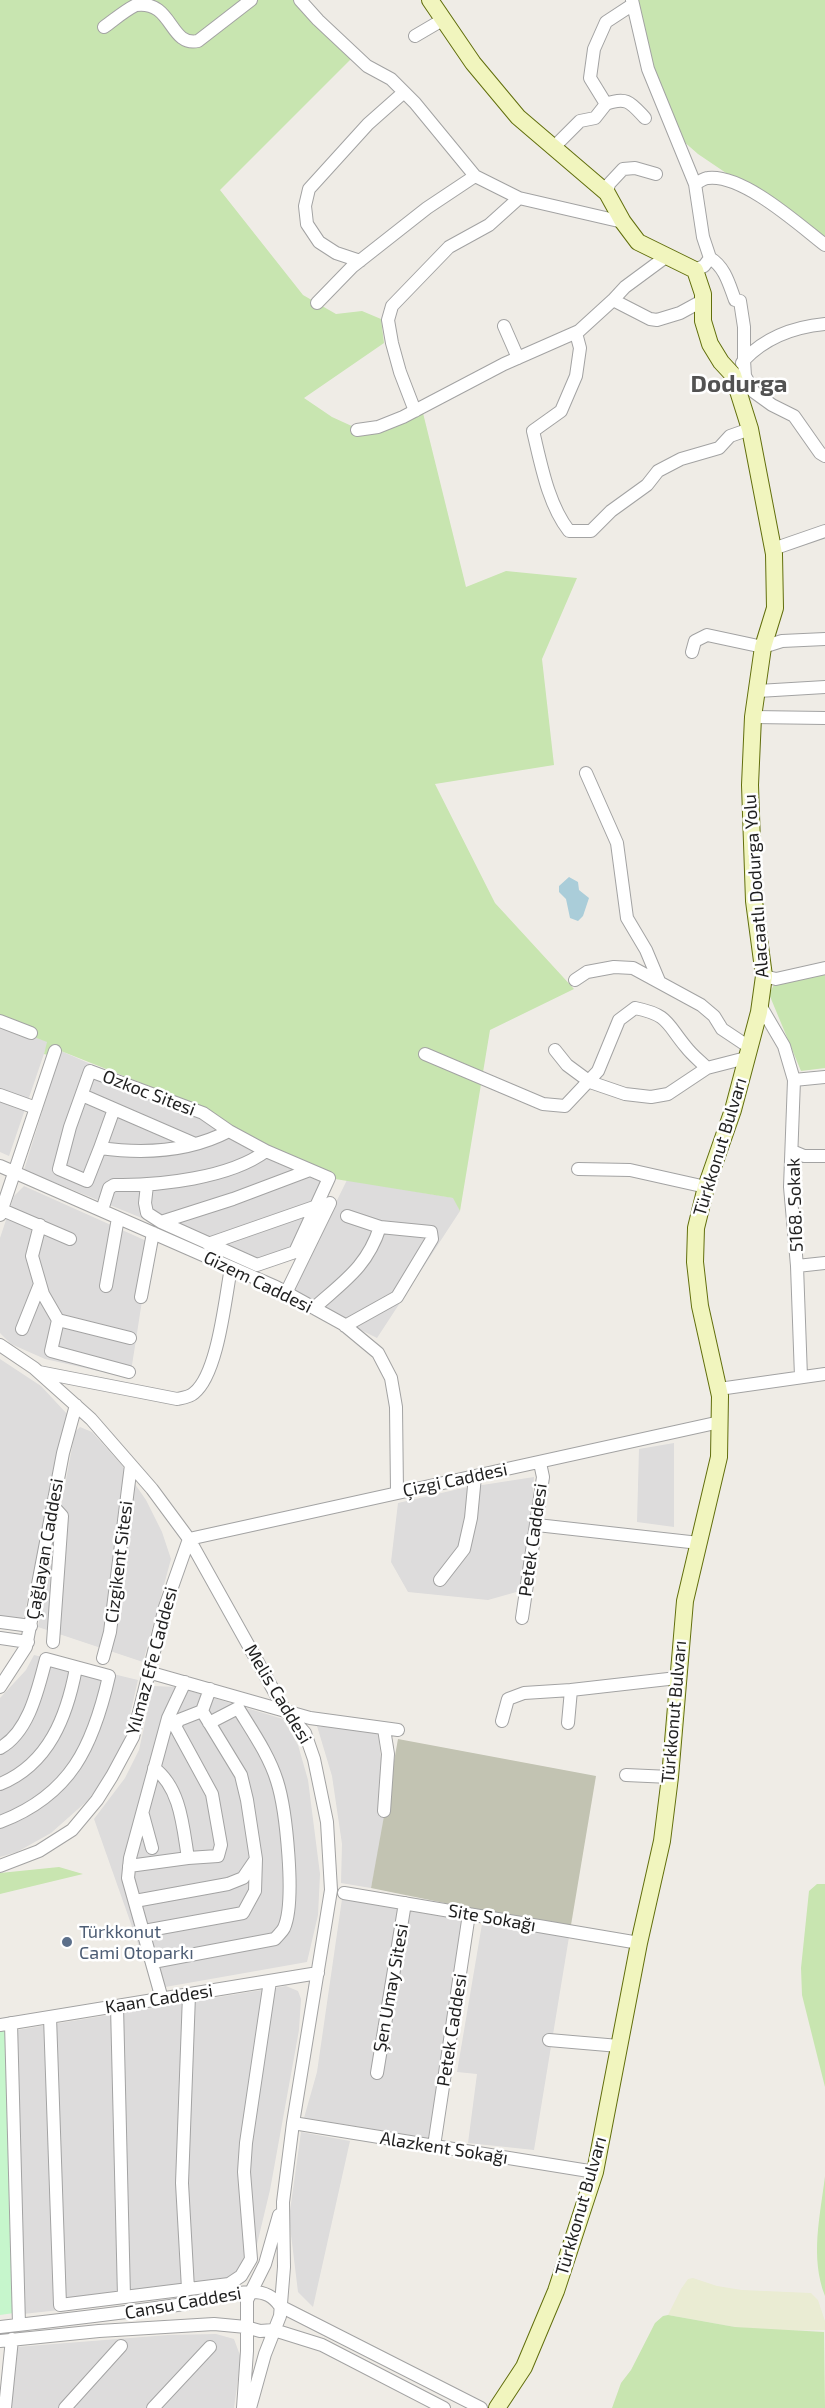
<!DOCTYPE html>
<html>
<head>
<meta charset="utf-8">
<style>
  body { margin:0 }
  canvas { display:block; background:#efece6 }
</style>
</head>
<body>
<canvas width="825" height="2408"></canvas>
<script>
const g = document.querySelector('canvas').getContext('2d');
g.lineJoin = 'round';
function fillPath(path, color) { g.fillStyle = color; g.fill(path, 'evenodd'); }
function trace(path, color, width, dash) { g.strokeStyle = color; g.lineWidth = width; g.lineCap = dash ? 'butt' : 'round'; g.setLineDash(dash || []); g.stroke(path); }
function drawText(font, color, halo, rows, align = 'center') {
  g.font = font + ' "Exo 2",sans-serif'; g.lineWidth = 5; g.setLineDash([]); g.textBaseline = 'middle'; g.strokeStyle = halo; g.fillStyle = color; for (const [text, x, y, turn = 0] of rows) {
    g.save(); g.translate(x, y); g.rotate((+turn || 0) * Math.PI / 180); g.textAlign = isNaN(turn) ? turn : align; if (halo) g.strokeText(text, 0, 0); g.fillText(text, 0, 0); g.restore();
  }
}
const residential = new Path2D(`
  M0,1024L48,1042L9,1156L0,1152Z
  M61,1051L199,1112L329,1178L295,1252L257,1265L24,1170Z
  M347,1180L454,1198L460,1211L377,1338L290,1295Z
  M24,1186L151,1243L130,1378L45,1359L11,1344L0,1333V1238L14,1196Z
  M0,1359L41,1386L68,1415L23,1620L0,1618Z
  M80,1427L92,1432L121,1464L146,1500L162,1532L171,1559L143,1662L38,1627L75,1432Z
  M674,1443V1527L637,1522L639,1449Z
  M534,1477L527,1589L488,1600L408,1592L391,1562L398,1503L463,1488Z
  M34,1655L138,1680L119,1763L86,1802L51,1833L17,1852L0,1857V1698L26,1670Z
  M153,1686L177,1687L283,1719L298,1745L308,1780L320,1874L318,1915L307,1962L154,1989L94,1819L125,1778L139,1750Z
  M317,1726L378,1732L387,1813L371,1888L341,1883L342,1844L332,1776Z
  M342,1899L464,1920L439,2091L429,2138L304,2118L317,2072Z
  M482,1924L569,1937L534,2150L468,2143L477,2074L457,2072Z
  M286,1986L298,1991L301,1999L299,2030L270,2190L252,2265L238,2281L96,2306L23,2314L17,2030Z
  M301,2132L350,2141L313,2307L298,2292L289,2218Z
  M216,2334L234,2339L241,2358L234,2408H9L16,2347L168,2335Z`);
const construction = new Path2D(`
  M398,1739L596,1776L571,1925L474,1909L371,1888Z`);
const farmland = new Path2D(`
  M693,2278L717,2286L742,2290L811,2293L818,2300L825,2321V2330L776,2331L735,2327L668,2315L681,2289L688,2279Z`);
const grass = new Path2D(`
  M0,0H294L351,59L220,190L303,295L336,314L362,311L381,319L384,343L304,398L332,417L367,433L423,413L466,587L506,571L577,578L542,659L554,765L435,784L495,903L574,989L490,1030L460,1211L453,1198L329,1178L261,1143L199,1106L61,1051L59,1058L44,1054L47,1042L0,1024Z
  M638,0H825V240L698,154L682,140L651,66Z
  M825,973V1068L801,1071L769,994L775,983Z
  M59,1867L83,1874L0,1894V1873Z
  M817,1884H825V2087L802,1995L801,1968L809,1891Z
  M825,2176V2296C810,2257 820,2217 825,2176Z
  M668,2315L735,2327L824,2332L825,2408H612L621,2383L631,2370L655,2323L663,2316Z`);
const park = new Path2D(`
  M5,2030L14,2313L0,2315V2031Z`);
const water = new Path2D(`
  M569,877L578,882L579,890L589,898L583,916L578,921L570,918L566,899L559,892V886Z`);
const street = new Path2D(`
  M300,0L318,20L367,66L391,79L415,103L475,176L519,198L623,222
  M632,0L648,69L695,184L703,237L710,258L704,266L695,270
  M104,27C114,20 124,11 136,5C173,0 169,47 198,41L251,0
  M415,36L444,19
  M606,104C627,96 631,103 645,118
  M554,147L580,121L595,118L606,104L590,78L594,49L606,22L632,5
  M695,184C699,182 704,178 708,178C743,174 798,224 825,245
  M607,193L609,184L623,169L635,168L656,174
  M667,256L625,287L613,300L650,319L657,320L680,313L702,301
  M710,258C725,267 729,284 735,300L740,301L744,327V360L742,363
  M360,261L336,253L319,242L307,224L305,206L309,189L368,124L403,93
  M317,303L352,267L427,208L475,176
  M825,324C793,327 766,337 744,360L745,376L754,392L772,405L794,416L820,453L825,456
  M504,326L518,358
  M576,333L580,348L576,376L561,411L533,431C541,464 548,504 569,531H591L611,511L647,485L658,471L681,459L719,448L730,436L750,429
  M415,411L400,372L392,343L388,320L392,306L449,247L489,225L519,198
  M357,430L378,427L403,417L504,364L579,331L613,300
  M773,549L825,531
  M692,652L695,641L707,635L763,647L782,641L825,639
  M758,691L825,687
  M753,717L825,718
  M586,773L617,843L627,918L646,950L659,981
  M764,976L776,979L825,968
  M575,980L587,972L614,967L633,968L701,1005L714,1016L722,1029L749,1047
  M760,1005L784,1046L794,1080L790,1187L797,1266L801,1377
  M0,1021L31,1033
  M555,1050L567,1065L590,1082L625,1094L651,1097L668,1094L707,1068L746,1058
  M425,1054L543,1104L565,1106L598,1071L619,1020L635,1008C669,1015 666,1023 686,1047C692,1055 700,1061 707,1068
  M794,1080L825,1077
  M0,1095L36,1108
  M82,1095L195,1144
  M100,1148L114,1109
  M792,1151L804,1156H825
  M0,1166L276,1287L343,1324L378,1353L391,1378L396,1407L397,1492
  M578,1169L630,1170L706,1187
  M147,1185L145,1203L147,1213L161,1222L257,1265L295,1252L329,1178L266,1151L229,1131C189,1152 143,1154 100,1148L87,1181L59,1169L70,1127L90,1071L203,1113L229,1131
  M0,1209L70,1239
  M102,1210L109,1188L114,1185C159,1186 230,1178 266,1151
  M0,1215L55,1051
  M161,1222L233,1199L310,1170
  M40,1225L32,1256L43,1294L58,1320L130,1338
  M208,1244L317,1206
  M797,1266L825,1263
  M106,1286L118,1218
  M286,1293L330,1203
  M141,1297L153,1233
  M314,1308C344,1281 367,1267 380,1227
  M58,1320L51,1351L129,1372
  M345,1326L397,1297L432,1239L431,1232L380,1227L347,1216
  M22,1329L40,1284
  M0,1345L34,1368L91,1419L152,1489L189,1539L284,1709L305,1733L314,1759L327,1822L331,1890L293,2123L283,2202L284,2267L280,2316L265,2354L250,2408
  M39,1372L177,1399C182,1398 190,1397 194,1393C218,1374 225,1299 231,1268
  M719,1389L825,1374
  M537,1525L699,1543
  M189,1539L720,1422
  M440,1580L464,1549L471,1518L475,1476
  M522,1618L543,1477L540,1463
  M0,1622L31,1626
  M0,1638L28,1642
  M53,1642L62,1516L53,1506
  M103,1658L110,1632L131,1465
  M148,1672L310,1718L398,1730
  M0,1687L26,1647L63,1453L76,1405
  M502,1721L508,1699L524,1693L571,1690
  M568,1723L571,1690L677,1678
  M384,1729L388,1754L384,1811
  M0,1748C29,1732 38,1689 46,1659L109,1676C93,1746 71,1795 0,1822
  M154,1768C181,1788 183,1828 188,1858L218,1856L221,1845L212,1794L175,1726L179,1720L202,1711
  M626,1775L670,1777
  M0,1784C49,1764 67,1716 76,1668
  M143,1815L152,1848
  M0,1866L39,1851L72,1830L97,1800L112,1776L133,1737L165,1607L189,1539
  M129,1866L188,1858
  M344,1893L639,1943
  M135,1901L228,1884L243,1878L256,1859
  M144,1931L243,1913L255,1891L256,1859L247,1800L241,1775L202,1711L210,1689
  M153,1962L275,1939C278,1935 282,1932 284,1928C296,1901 286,1809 277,1781C269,1755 252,1731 238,1708L209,1723
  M162,1999L128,1878L130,1858L168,1718L185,1682
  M117,2006L124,2297
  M50,2017L60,2305L229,2284L241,2276L251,2259L244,2172L246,2143L270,1981
  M11,2023L19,2325
  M0,2025L318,1973
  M549,2040L619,2046
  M377,2073L405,1903
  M293,2123L595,2172
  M434,2146L469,1914
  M188,2289L182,2183L189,1995
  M0,2327C62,2320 123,2313 184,2304C204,2301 235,2291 253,2292C265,2292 273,2296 280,2306L481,2408
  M0,2341L99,2331L214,2324L246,2327L260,2331L274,2330L322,2345L444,2408
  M5,2408L12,2339
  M65,2408L121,2346
  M153,2408L210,2347
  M243,2408L247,2351V2300L265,2264L279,2215`);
const secondary = new Path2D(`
  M430,0L473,63L518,117L607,193L623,222L638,242L695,270L703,294V321L710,344L721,362L733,375L750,429L774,554L775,608L763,647L753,717L750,785L754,901L764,976L759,1012L733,1110L706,1187L696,1228L695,1262L700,1306L720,1396L719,1457L685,1601L670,1777L662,1841L639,1943L595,2172L556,2291L524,2367L497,2408`);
const markers = [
  [67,1942,6,"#5c6f8a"]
];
const streetNames = [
  ["Alacaatlı Dodurga Yolu",756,886,-94],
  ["Ozkoc Sitesi",149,1093,21],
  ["Türkkonut Bulvarı",720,1147,-73],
  ["5168. Sokak",795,1205,-92],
  ["Gizem Caddesi",258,1282,26],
  ["Çizgi Caddesi",455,1480,-12],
  ["Petek Caddesi",533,1540,-82],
  ["Çağlayan Caddesi",45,1549,-80],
  ["Cizgikent Sitesi",119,1562,-83],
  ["Yılmaz Efe Caddesi",152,1661,-75],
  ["Melis Caddesi",278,1694,59],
  ["Türkkonut Bulvarı",674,1712,-85],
  ["Site Sokağı",492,1918,10],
  ["Şen Umay Sitesi",391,1988,-80],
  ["Kaan Caddesi",159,1999,-9],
  ["Petek Caddesi",452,2030,-81],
  ["Alazkent Sokağı",444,2148,9],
  ["Türkkonut Bulvarı",581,2206,-74],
  ["Cansu Caddesi",183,2303,-10]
];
const serviceNames = [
  ["Türkkonut",79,1932],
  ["Cami Otoparkı",79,1953]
];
const districtNames = [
  ["Dodurga",739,384]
];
fillPath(residential, '#dddcdc');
fillPath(construction, '#c2c3b2');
fillPath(farmland, '#eaecd3');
fillPath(grass, '#c8e5b0');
fillPath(park, '#c6f6cc');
fillPath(water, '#aacdd9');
trace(street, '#a3a3a3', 14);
trace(secondary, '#626f0d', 18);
trace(street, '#fff', 12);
trace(secondary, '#f1f5be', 16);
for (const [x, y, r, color] of markers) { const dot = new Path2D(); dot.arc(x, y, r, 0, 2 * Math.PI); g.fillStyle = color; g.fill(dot); trace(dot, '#fff', 2); }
drawText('18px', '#1f1f1f', '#fff', streetNames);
drawText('18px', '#4e5e75', '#fff', serviceNames, 'left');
drawText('bold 24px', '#525252', '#fff', districtNames);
</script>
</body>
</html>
